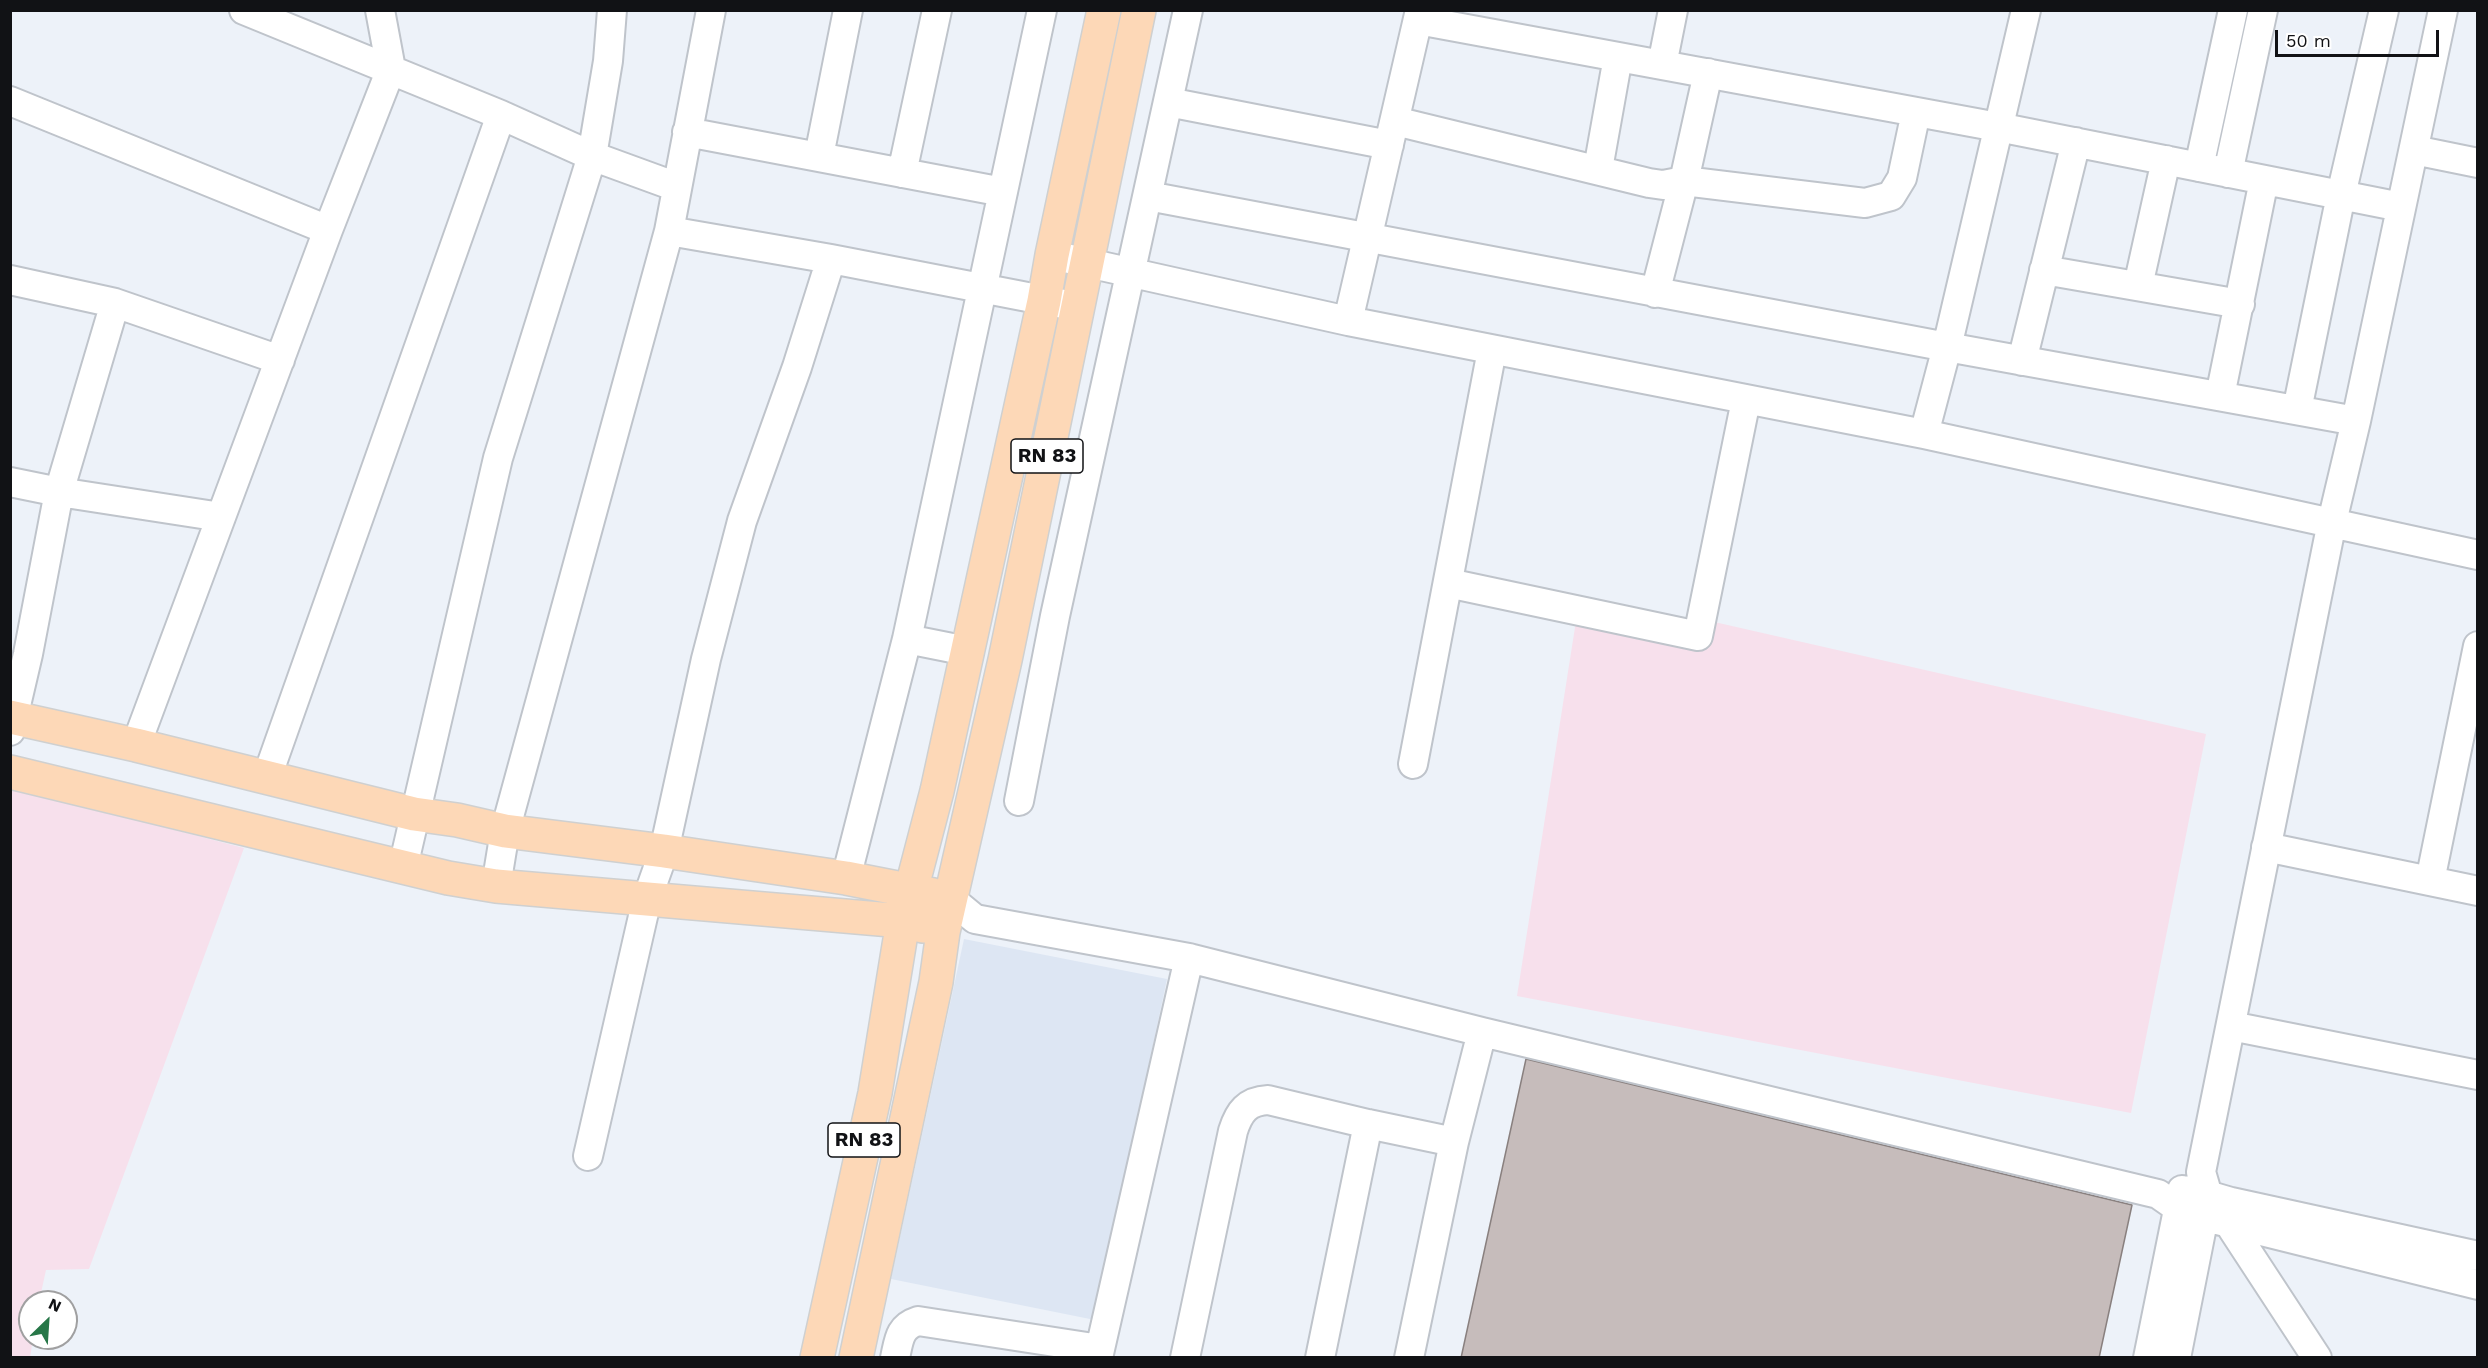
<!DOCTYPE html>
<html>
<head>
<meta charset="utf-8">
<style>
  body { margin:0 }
  #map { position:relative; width:2488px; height:1368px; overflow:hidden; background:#edf2f9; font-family:"Work Sans",sans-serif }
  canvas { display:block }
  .frame { position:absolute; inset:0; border:12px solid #111215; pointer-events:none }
  .north { position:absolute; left:18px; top:1290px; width:60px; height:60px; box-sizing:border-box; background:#fff; border:2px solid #a0a0a1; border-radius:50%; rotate:25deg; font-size:16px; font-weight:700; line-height:24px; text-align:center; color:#111215 }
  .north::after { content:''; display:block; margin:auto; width:21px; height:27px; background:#277748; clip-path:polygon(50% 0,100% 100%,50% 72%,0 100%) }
  .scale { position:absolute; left:2275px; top:30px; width:164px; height:27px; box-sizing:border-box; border:3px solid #111215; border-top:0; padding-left:8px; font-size:18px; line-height:21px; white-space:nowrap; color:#111215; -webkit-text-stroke:4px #fff; paint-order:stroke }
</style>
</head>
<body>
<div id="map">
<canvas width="2488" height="1368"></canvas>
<div class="frame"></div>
<div class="north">N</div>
<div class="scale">50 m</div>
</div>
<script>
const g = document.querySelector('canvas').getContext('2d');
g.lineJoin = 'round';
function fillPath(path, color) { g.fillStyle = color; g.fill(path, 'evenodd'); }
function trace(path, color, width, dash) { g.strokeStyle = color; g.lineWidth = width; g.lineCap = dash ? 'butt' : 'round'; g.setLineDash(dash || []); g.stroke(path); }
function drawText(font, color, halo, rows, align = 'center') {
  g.font = font + ' "Work Sans",sans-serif'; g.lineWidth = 4.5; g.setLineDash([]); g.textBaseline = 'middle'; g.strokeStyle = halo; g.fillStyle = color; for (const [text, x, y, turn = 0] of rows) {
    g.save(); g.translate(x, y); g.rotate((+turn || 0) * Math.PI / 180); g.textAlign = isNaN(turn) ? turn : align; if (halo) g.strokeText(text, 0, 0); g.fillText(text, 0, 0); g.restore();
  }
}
const built = new Path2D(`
  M964,939L1167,979L1095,1320L891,1279Z`);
const education = new Path2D(`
  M1576,621H1710L2206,734L2131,1113L1517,996Z
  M10,787L244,848L89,1269L46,1270L39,1302H30V1338H33L30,1358L10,1357Z`);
const building = new Path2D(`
  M1526,1059L2132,1205L2099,1358H1461Z`);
const minor = new Path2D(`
  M244,10L501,115L592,156L677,187
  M1418,20L1998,127L2401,207
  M1662,65L1673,10
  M10,101L328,230
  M1168,102L1389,145
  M1395,121L1649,183L1663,185L1684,181L1865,203L1891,196L1902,178L1916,112
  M687,132L1003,192
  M2414,150L2478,163
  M819,156L848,10
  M2199,167L2233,10
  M1598,169L1618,57
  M902,173L937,10
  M2228,173L2263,10
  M1148,196L1947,347L2356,421
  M669,231L831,259L1079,307
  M1052,255L1348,321L1924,434L2478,555
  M2044,270L2240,304
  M10,280L115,303L280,360
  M2138,286L2166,160
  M1655,293L1684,181L1708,73
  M1348,321L1420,10
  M2022,361L2076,142
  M2220,396L2264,180
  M2297,410L2341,195L2384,10
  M1924,434L1947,347L2026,10
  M10,482L59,492L221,517
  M1448,583L1698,636L1746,400
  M907,639L967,651
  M10,731L28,654L59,492L115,303
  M136,745L328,230L391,69L380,10
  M1413,764L1492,350
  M267,777L501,115
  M1019,801L1055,616L1188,10
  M2266,847L2478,891
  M403,867L498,458L592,156L608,61L612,10
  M846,878L907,639L1042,10
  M2430,881L2478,646
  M496,886L505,831L669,231L711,10
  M952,900L975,919L1189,958L1482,1032L2158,1194L2178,1208L2205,1217L2478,1285
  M2231,1026L2478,1075
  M588,1156L647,899L664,851L706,659L742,521L797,367L831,259
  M2190,1190L2231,1202L2478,1256
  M2228,1222L2317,1358
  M895,1358C899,1340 899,1327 918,1321L1100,1349
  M1098,1358L1189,958
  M1185,1358L1233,1131C1239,1112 1247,1101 1268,1100L1368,1124L1454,1142
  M1320,1358L1368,1124
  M1409,1358L1454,1142L1482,1032
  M2148,1358L2182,1190
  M2176,1358L2208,1196L2201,1172L2332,522L2356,421L2443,10`);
const major = new Path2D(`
  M10,717L136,745L414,814L457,820L505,831L664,851L846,878L933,895
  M10,772L448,878L496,886L903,921L923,926
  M817,1358L875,1093L903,921L937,791L1044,301L1052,255L1104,10
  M856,1358L936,982L943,932L1005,660L1139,10`);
const shields = [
  [1047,456,72],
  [864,1140,72]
];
const shieldNames = [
  ["RN 83",1047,456],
  ["RN 83",864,1140]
];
fillPath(built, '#dde6f3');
fillPath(education, '#f7e0ec');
fillPath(building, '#c6bcbb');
trace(building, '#89807f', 1.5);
trace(minor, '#bfc4cb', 32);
trace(major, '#cfd0d0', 36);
trace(minor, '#fff', 28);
trace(major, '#fdd8b7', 33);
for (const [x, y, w] of shields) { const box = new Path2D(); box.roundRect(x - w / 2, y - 17, w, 34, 4.5); g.fillStyle = '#fff'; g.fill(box); trace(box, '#111215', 1.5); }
drawText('bold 20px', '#111215', null, shieldNames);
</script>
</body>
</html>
